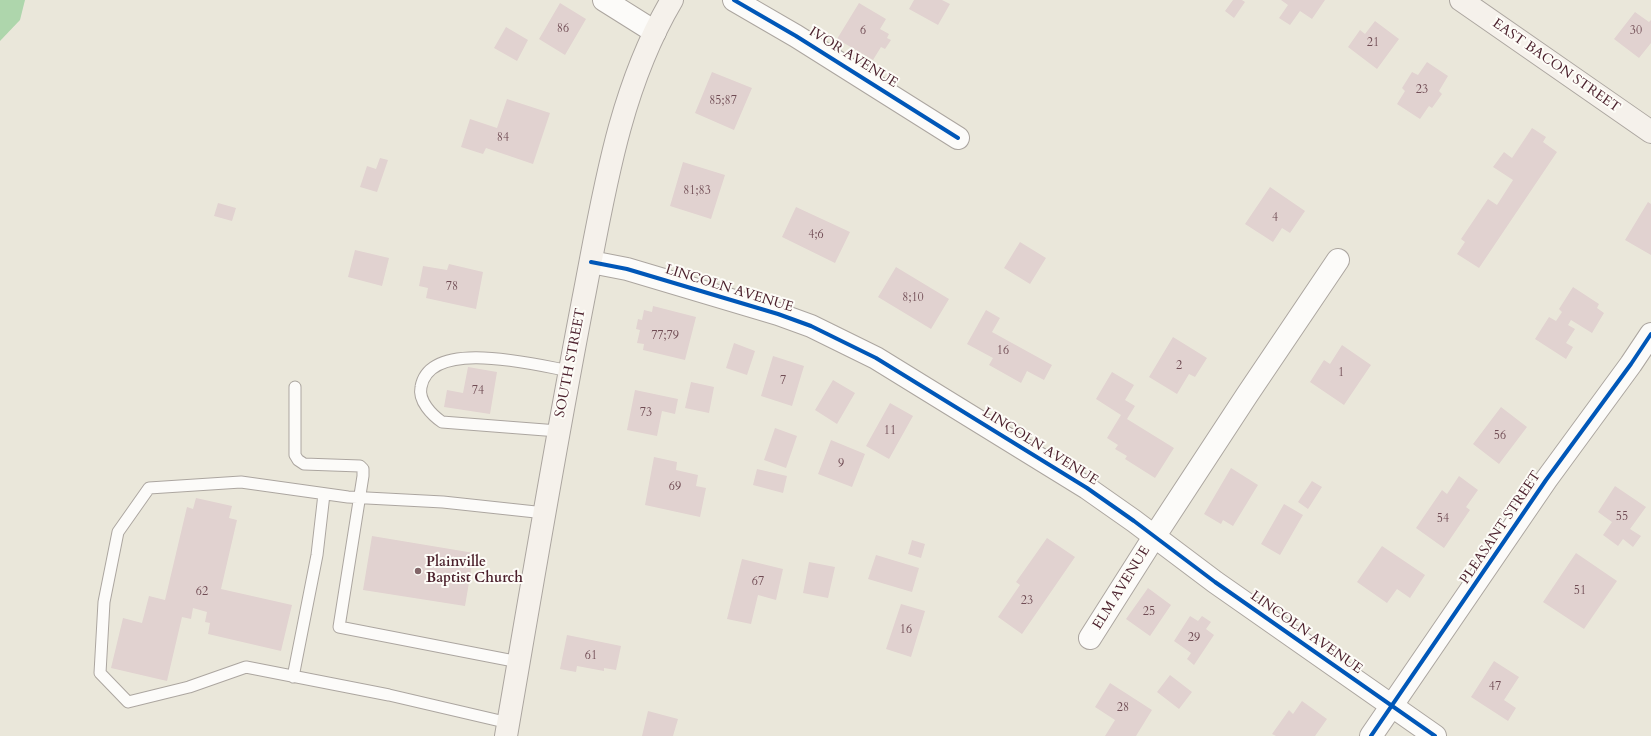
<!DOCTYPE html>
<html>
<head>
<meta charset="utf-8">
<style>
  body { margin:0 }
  canvas { display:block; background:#eae7da }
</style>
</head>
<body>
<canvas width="1651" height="736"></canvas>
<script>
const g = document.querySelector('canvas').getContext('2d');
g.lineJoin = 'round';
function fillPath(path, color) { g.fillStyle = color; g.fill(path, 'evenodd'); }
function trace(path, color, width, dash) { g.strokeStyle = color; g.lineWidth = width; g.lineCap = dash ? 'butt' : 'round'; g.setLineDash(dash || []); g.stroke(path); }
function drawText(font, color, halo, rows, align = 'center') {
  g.font = font + ' Cardo,serif'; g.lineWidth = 4; g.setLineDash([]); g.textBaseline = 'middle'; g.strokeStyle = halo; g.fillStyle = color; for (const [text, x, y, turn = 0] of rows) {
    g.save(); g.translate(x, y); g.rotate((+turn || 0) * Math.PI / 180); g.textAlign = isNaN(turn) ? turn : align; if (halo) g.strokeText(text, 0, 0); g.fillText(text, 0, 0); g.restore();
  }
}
const green = new Path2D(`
  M0,0H25L20,20L0,41Z`);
const building = new Path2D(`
  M914,0H942L950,4L938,25L909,9Z
  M1233,0H1242L1245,2L1234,18L1225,11Z
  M1281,0H1325L1312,19L1300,11L1290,25L1279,18L1288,5Z
  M560,3L586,19L565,55L539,39Z
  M859,3L886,19L880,29L889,34L887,38L891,40L885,49L881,47L873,60L837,39Z
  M1635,12L1649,22L1651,20V43L1639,58L1614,39Z
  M1375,21L1399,39L1377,69L1348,47L1360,30L1365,34Z
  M506,27L528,40L517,61L494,48Z
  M1427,62L1448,76L1439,91L1442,94L1432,108L1429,106L1420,119L1397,104L1405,91L1402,88L1412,72L1418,75Z
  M712,72L752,88L734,130L695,113Z
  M507,99L550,113L533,164L486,148L483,154L461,147L470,119L497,128Z
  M1532,128L1546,137L1543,142L1557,152L1479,268L1457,254L1465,242L1461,239L1488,199L1497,205L1513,180L1493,167L1504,152L1512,158Z
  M380,158L388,160L377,192L360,187L367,166L376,169Z
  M683,162L725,175L711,219L670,206Z
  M1270,187L1305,211L1290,233L1282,228L1273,242L1245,224Z
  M1648,202L1651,204V255L1625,240Z
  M218,203L236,208L232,221L214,216Z
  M796,207L850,232L835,263L782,237Z
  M1020,242L1046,258L1030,284L1004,268Z
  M355,250L389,258L382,286L348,277Z
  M449,264L483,272L476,309L426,298L428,288L419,286L423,266L447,270Z
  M896,267L949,299L931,329L878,297Z
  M1573,287L1599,304L1597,308L1604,313L1592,333L1571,320L1568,325L1575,329L1566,343L1573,347L1566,359L1535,339L1549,317L1556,321L1562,312L1559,309Z
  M653,306L696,317L685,360L643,350L644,344L637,343L640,330L636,329L638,319L642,320L644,310L652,312Z
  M986,310L1000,318L992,332L1052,365L1044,380L1027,371L1021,383L989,365L993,358L967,344Z
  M1173,337L1207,358L1195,377L1189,374L1177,394L1149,377Z
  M734,343L755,351L747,375L726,368Z
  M1342,345L1371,365L1344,405L1310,382L1324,360L1330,364Z
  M773,356L804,366L792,406L761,396Z
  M468,367L497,372L490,414L444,407L447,390L463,393Z
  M1112,372L1134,385L1125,400L1135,406L1127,419L1174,448L1155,478L1125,459L1127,456L1115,449L1118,445L1107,438L1121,415L1096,399Z
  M833,380L855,393L837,424L815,410Z
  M691,382L714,387L709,413L685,408Z
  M635,390L678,399L675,414L662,411L657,436L627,430Z
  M890,403L913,416L889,459L866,446Z
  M1501,407L1527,427L1499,464L1473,444Z
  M775,428L797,436L786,468L764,460Z
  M831,440L865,454L852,487L818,474Z
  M654,457L677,462L676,470L698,475L696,486L706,488L700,517L645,505Z
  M1231,468L1258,485L1233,526L1223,520L1221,524L1204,514Z
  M757,469L787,476L783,493L753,485Z
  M1459,476L1478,490L1466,507L1470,510L1444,548L1416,528L1442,490L1447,494Z
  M1312,481L1322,487L1308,509L1298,502Z
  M1615,486L1646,507L1630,529L1641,536L1633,547L1623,539L1618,546L1603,535L1612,522L1598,512Z
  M196,498L232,506L229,518L237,520L221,589L292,605L281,651L208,634L210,623L205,622L207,612L193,608L191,619L182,617L167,681L111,668L123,618L142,623L149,596L165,600L187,507L193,509Z
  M1284,504L1303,515L1280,555L1261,544Z
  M372,536L474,553L465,606L363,590Z
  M1047,538L1075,557L1022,634L998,617L1020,585L1016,582Z
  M912,540L925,544L921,558L908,554Z
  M1382,546L1425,575L1410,598L1397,589L1387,603L1357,582Z
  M1576,553L1617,581L1584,629L1543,602Z
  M876,555L919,568L912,592L868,579Z
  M742,559L783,569L776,600L758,595L751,624L727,619Z
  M809,562L835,567L828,598L803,593Z
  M1148,588L1171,605L1150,636L1126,619Z
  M901,604L925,611L911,657L886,649Z
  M1190,616L1198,621L1202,616L1211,622L1206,629L1214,635L1194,665L1187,659L1191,653L1174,641Z
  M567,635L621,646L616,670L604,668V671L577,666L576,672L560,669Z
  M1494,661L1519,677L1504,700L1516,708L1508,721L1471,697Z
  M1170,675L1192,692L1179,709L1157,692Z
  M1110,683L1152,710L1136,736H1105L1115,720L1095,707Z
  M1302,701L1327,719L1315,736H1276L1272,734L1289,710L1293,714Z
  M648,711L678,719L673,736H642Z`);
const lane = new Path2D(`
  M295,387V455L298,460L304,464L360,466L363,469V476L339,627L519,662
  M558,431L442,422C432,415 418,401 421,387C430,337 536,365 570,371
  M293,677L317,555L324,494
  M509,723L389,695L246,667L189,687L128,702L100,673L104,602L118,532L149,488L241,482L348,497L443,502L545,513`);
const street = new Path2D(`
  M604,0L655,32
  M734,0L796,36L958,138
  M591,262L627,269L778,314L811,326L876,358L1087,488L1134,521L1215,582L1435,736
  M1090,638L1154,537L1247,395L1338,260
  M1371,736L1546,480L1631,364L1651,334`);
const secondary = new Path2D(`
  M1461,0L1651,132
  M506,736C531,591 555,446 583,301C603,199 618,91 672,0`);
const cycleway = new Path2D(`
  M734,0L796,36L958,138
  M591,262L627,269L778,314L811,326L876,358L1087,488L1134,521L1215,582L1435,736
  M1371,736L1546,480L1631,364L1651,334`);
const markers = [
  [418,571,4,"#826568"]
];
const numberNames = [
  ["86",563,29],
  ["6",863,31],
  ["30",1636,31],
  ["21",1373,43],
  ["23",1422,90],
  ["85;87",723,101],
  ["84",503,138],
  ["81;83",697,191],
  ["4",1275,218],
  ["4;6",816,235],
  ["78",452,287],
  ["8;10",913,298],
  ["77;79",665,336],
  ["16",1003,351],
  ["2",1179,366],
  ["1",1341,373],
  ["7",783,381],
  ["74",478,391],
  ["73",646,413],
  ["11",890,431],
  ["56",1500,436],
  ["9",841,464],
  ["69",675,487],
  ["55",1622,517],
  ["54",1443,519],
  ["67",758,582],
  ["51",1580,591],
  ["62",202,592],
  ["23",1027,601],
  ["25",1149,612],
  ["16",906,630],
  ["29",1194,638],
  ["61",591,656],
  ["47",1495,687],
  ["28",1123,708]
];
const streetNames = [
  ["IVOR AVENUE",853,58,32],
  ["EAST BACON STREET",1556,66,35],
  ["LINCOLN AVENUE",729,289,17],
  ["SOUTH STREET",571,363,-79],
  ["LINCOLN AVENUE",1040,447,32],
  ["PLEASANT STREET",1501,528,-56],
  ["ELM AVENUE",1122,588,-58],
  ["LINCOLN AVENUE",1306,633,35]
];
const poiNames = [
  ["Plainville",426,563],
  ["Baptist Church",426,579]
];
fillPath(green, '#aed6ac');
fillPath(building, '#e1d2d0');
trace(lane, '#aca6a0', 13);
trace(street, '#aca6a0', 24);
trace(secondary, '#aca6a0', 24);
trace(lane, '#fcfbf9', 11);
trace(street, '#fcfbf9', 22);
trace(secondary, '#f5f1eb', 22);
trace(cycleway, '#0057b8', 4);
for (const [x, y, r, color] of markers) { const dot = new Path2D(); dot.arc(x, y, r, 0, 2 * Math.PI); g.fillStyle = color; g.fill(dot); trace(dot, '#fdfcf7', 1.5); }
drawText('12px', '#704c54', null, numberNames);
drawText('14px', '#4a1f2b', '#fdfcf7', streetNames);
drawText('bold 14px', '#4a1f2b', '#fdfcf7', poiNames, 'left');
</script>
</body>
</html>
